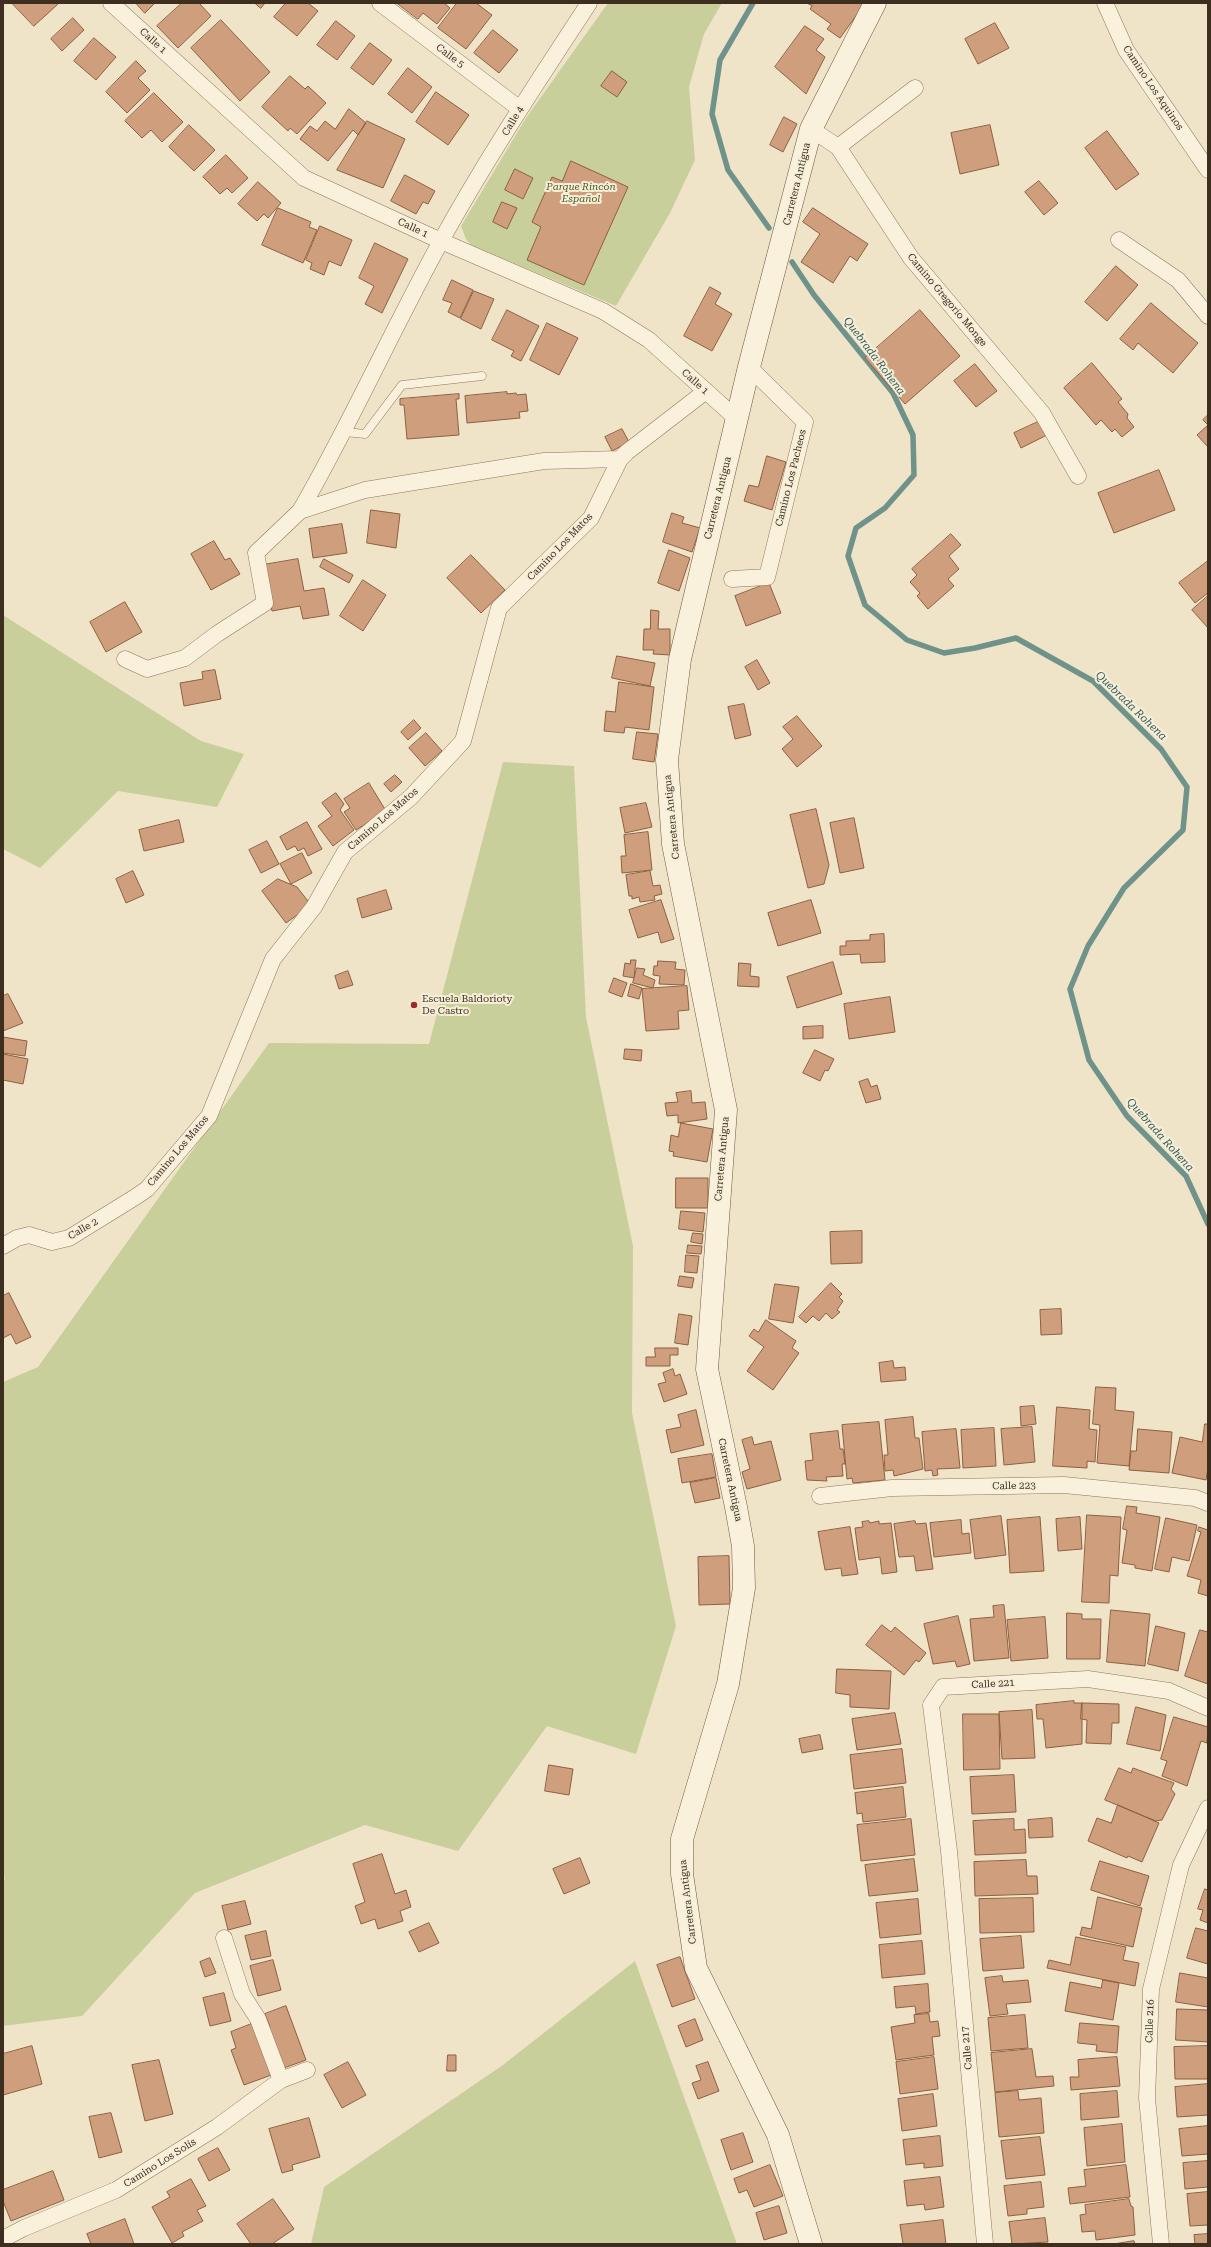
<!DOCTYPE html>
<html>
<head>
<meta charset="utf-8">
<style>
  body { margin:0 }
  #map { position:relative; width:1211px; height:2247px; overflow:hidden; background:#f0e4c8; font-family:"Roboto Serif",serif }
  canvas { display:block }
  .frame { position:absolute; inset:0; border:4px solid #3d2e20; pointer-events:none }
</style>
</head>
<body>
<div id="map">
<canvas width="1211" height="2247"></canvas>
<div class="frame"></div>
</div>
<script>
const g = document.querySelector('canvas').getContext('2d');
g.lineJoin = 'round';
function fillPath(path, color) { g.fillStyle = color; g.fill(path, 'evenodd'); }
function trace(path, color, width, dash) { g.strokeStyle = color; g.lineWidth = width; g.lineCap = dash ? 'butt' : 'round'; g.setLineDash(dash || []); g.stroke(path); }
function drawText(font, color, halo, rows, align = 'center') {
  g.font = font + ' "Roboto Serif",serif'; g.lineWidth = 4; g.setLineDash([]); g.textBaseline = 'middle'; g.strokeStyle = halo; g.fillStyle = color; for (const [text, x, y, turn = 0] of rows) {
    g.save(); g.translate(x, y); g.rotate((+turn || 0) * Math.PI / 180); g.textAlign = isNaN(turn) ? turn : align; if (halo) g.strokeText(text, 0, 0); g.fillText(text, 0, 0); g.restore();
  }
}
const green = new Path2D(`
  M608,3H722L704,34L689,87L695,160L670,213L616,306L471,245L466,239L461,226L526,118Z
  M3,615L201,741L244,754L217,807L118,791L40,868L3,849Z
  M503,762L574,766L586,1017L633,1246L632,1413L676,1626L636,1754L547,1726L458,1851L365,1825L195,1893L82,2016L3,2026V1881L5,1879L3,1873V1382L38,1367L269,1043L429,1044Z
  M635,1961L737,2244H311L324,2187L503,2065Z`);
const stream = new Path2D(`
  M753,3L720,60L712,114L728,170L769,228
  M792,262L814,295L893,393L913,435L914,475L885,508L856,528L848,556L865,605L907,640L944,653L975,648L1016,638L1093,681L1161,749L1187,787L1183,830L1124,888L1088,946L1070,989L1089,1060L1127,1116L1186,1176L1208,1224`);
const building = new Path2D(`
  M12,3H57L58,4L34,26Z
  M136,3H155L145,13Z
  M182,3H199L211,16L178,48L157,26Z
  M255,3H265L261,8Z
  M286,3H308L318,11L297,36L274,17Z
  M397,3H444L450,8L437,24L423,13L418,19Z
  M457,3H476L492,15L466,49L438,28Z
  M807,3H862L864,5L840,38L827,29L831,24L810,9L812,6Z
  M73,18L84,30L62,51L51,39Z
  M221,20L270,72L240,101L191,48Z
  M336,21L355,36L337,60L317,45Z
  M995,23L1009,48L978,64L965,39Z
  M805,26L824,39L816,50L825,57L806,94L775,67Z
  M493,30L518,50L499,73L474,53Z
  M94,38L116,57L96,80L74,61Z
  M370,43L392,60L373,85L351,68Z
  M136,61L146,71L138,78L150,90L127,113L106,92Z
  M408,68L432,87L412,113L388,94Z
  M612,71L627,82L617,97L601,86Z
  M290,76L305,89L308,86L326,103L297,134L290,128L288,131L262,107Z
  M436,92L469,115L448,145L416,122Z
  M154,93L183,122L162,142L151,130L142,138L125,121Z
  M349,109L366,123L358,135L353,130L328,161L300,139L310,126L317,131L325,121L335,129Z
  M784,117L797,124L783,152L770,145Z
  M367,121L405,139L383,188L337,170Z
  M189,125L215,150L194,171L169,147Z
  M990,125L999,165L960,174L951,133Z
  M1107,131L1139,174L1116,190L1085,148Z
  M226,155L248,178L232,193L227,188L220,194L203,177Z
  M571,161L628,187L584,285L527,260L541,227L532,222L552,177L562,181Z
  M515,169L533,178L523,199L505,190Z
  M405,175L435,191L428,204L423,202L416,214L391,201Z
  M1039,181L1058,203L1044,215L1025,192Z
  M258,182L281,203L268,218L264,214L257,221L238,204Z
  M502,202L517,208L507,229L493,222Z
  M278,208L311,222L309,227L317,230L303,263L262,245Z
  M813,208L868,244L857,261L850,256L833,283L801,262L820,234L803,222Z
  M320,226L352,240L341,266L329,261L324,275L310,269L312,263L306,260Z
  M375,243L408,259L382,313L365,304L374,286L359,278Z
  M1116,266L1138,285L1107,321L1085,302Z
  M452,280L473,290L460,318L448,312L452,303L443,300Z
  M710,287L721,293L715,304L732,314L712,351L684,336Z
  M474,291L494,299L481,329L461,319Z
  M1151,303L1198,343L1173,373L1138,343L1133,350L1120,339Z
  M507,310L539,326L521,361L511,356L514,351L492,340Z
  M920,310L960,356L905,404L865,358Z
  M547,323L578,338L559,375L530,360Z
  M1092,363L1122,399L1118,402L1128,414L1127,418L1134,427L1122,437L1115,429L1112,432L1101,420L1096,425L1064,388Z
  M975,364L997,391L976,407L954,381Z
  M507,392V394L516,393L517,395L526,394L528,411L519,412L520,418L467,423L465,396Z
  M459,394V399H456L459,435L407,439L404,405H400V399Z
  M1208,415V447L1197,435L1208,425L1203,420Z
  M1040,421L1047,435L1021,448L1014,433Z
  M622,429L629,442L612,451L605,437Z
  M767,456L786,462L772,510L744,501L749,485L758,487Z
  M1159,470L1175,510L1114,533L1098,493Z
  M371,510L400,514L396,548L367,543Z
  M672,513L684,517L682,523L700,528L692,552L663,542Z
  M342,524L347,553L313,558L309,529Z
  M951,534L961,545L949,556L959,569L948,579L954,586L928,609L917,596L920,593L910,582L917,575L912,569Z
  M214,541L225,560L230,558L240,574L211,590L191,554Z
  M669,550L690,558L679,591L658,583Z
  M471,555L505,590L481,613L447,578Z
  M298,559L304,591L324,588L329,615L303,619L300,606L272,611L263,565Z
  M324,559L353,575L349,583L320,567Z
  M1208,561V593L1195,603L1179,583Z
  M363,580L386,595L363,631L340,616Z
  M769,583L781,613L746,626L735,596Z
  M1208,596V628L1192,610Z
  M125,602L142,632L106,652L90,622Z
  M651,610L659,611L658,629H670V655L653,654L654,650H643L644,629H650Z
  M617,656L655,663L650,686L612,678Z
  M757,660L770,683L758,690L745,667Z
  M215,670L221,699L184,706L180,683L203,679L202,672Z
  M619,682L654,687L649,730L625,727L624,733L604,731L606,711L615,712Z
  M744,704L751,735L735,739L728,707Z
  M797,716L822,746L797,767L782,749L793,739L783,727Z
  M414,720L421,728L408,740L401,732Z
  M637,732L658,734L654,762L633,759Z
  M426,733L442,751L425,766L409,748Z
  M395,775L402,782L391,792L384,784Z
  M369,783L386,811L356,830L344,812L350,808L344,799Z
  M336,793L344,804L340,810L354,830L333,846L318,826L332,816L322,803Z
  M646,803L652,827L625,833L620,808Z
  M816,809L829,865L824,884L808,888L790,815Z
  M854,818L864,868L840,873L830,823Z
  M179,820L184,842L144,851L139,830Z
  M307,822L322,849L308,856L304,848L298,851L295,846L287,850L280,837Z
  M648,832L652,870L622,873L621,856H626L624,835Z
  M267,841L279,864L261,873L249,850Z
  M302,853L312,873L291,884L280,864Z
  M133,871L144,895L126,903L116,879Z
  M650,871L653,886L660,885L662,894L654,896L655,900L640,902L639,897L632,899V896H629L626,875Z
  M278,879L297,887L311,905L286,923L262,891Z
  M386,890L392,909L362,918L357,899Z
  M661,900L674,939L661,943L658,932L638,938L629,910Z
  M811,900L821,933L778,946L768,913Z
  M884,934L885,962L861,963L860,954L840,955V946H846V941L870,940V935Z
  M631,960H636L634,978L623,976L625,963L630,964Z
  M658,961L676,962L675,969L685,970L684,985L659,984L660,976L653,975L654,966H657Z
  M833,962L842,994L797,1008L787,977Z
  M739,963L751,964L750,976L759,977V987L738,986Z
  M637,968L645,969L643,975L655,980L653,988L633,983Z
  M348,971L353,985L339,989L335,976Z
  M614,978L627,983L622,997L609,992Z
  M631,984L642,988L639,999L628,996Z
  M687,986L689,1010L678,1011L679,1029L646,1031L642,989Z
  M8,994L23,1023L3,1031V996Z
  M890,997L895,1032L849,1039L844,1004Z
  M823,1026V1038L803,1039V1027Z
  M3,1037L27,1041L25,1056L3,1053Z
  M625,1049L642,1050L641,1061L624,1059Z
  M815,1050L834,1059L828,1071L825,1070L820,1081L803,1073Z
  M3,1054L28,1059L23,1084L3,1080Z
  M868,1079L871,1087L877,1085L881,1099L866,1103L859,1082Z
  M691,1091L692,1103L705,1102L707,1119L678,1123V1115L667,1116L665,1103L678,1102L676,1093Z
  M681,1123L713,1129L707,1162L673,1156L674,1152L669,1151L671,1135L678,1137Z
  M676,1178H708V1208H676Z
  M681,1211L705,1213L703,1232L679,1229Z
  M862,1231V1263L831,1264L830,1232Z
  M693,1233L703,1234L702,1244L691,1242Z
  M688,1245L702,1246L701,1254L687,1253Z
  M686,1255L699,1256L697,1273L685,1272Z
  M680,1276L694,1278L692,1288L678,1286Z
  M831,1283L842,1294L839,1297L843,1301L837,1310L840,1312L832,1319L826,1313L819,1321L813,1316L806,1323L799,1317Z
  M775,1284L799,1287L793,1323L769,1319Z
  M9,1293L31,1337L16,1344L11,1334L3,1338V1296Z
  M1061,1309L1062,1334L1041,1335L1040,1310Z
  M679,1314L692,1316L688,1345L675,1343Z
  M766,1320L796,1341L792,1348L799,1353L773,1390L747,1371L764,1347L749,1336L754,1329L758,1332Z
  M655,1348H678V1355H670V1366H646V1357H655Z
  M893,1361L894,1368L905,1367L906,1380L881,1382L879,1363Z
  M673,1369L675,1376L680,1374L687,1394L664,1402L658,1384L666,1382L663,1373Z
  M1096,1387L1116,1388L1115,1410L1134,1412L1129,1466L1097,1463L1100,1425L1093,1424Z
  M1034,1406L1036,1424L1021,1426L1020,1407Z
  M1057,1407L1090,1410L1089,1429L1097,1430L1095,1462L1087,1461V1468L1053,1466Z
  M696,1410L704,1445L671,1453L666,1430L681,1427L678,1415Z
  M913,1417L915,1438H919L923,1469L894,1476L893,1470L885,1471L884,1455H888L885,1420Z
  M879,1422L885,1480L853,1483L852,1478L847,1479L842,1425Z
  M1205,1424H1208V1468L1206,1480L1172,1473L1180,1437L1202,1442Z
  M1032,1427L1035,1462L1004,1465L1001,1429Z
  M994,1428L996,1466L963,1468L961,1430Z
  M956,1429L960,1468L937,1469L938,1475L933,1476L932,1470L925,1471L922,1432Z
  M1138,1429L1172,1432L1169,1473L1129,1470L1131,1451H1136Z
  M838,1431L840,1449H843L845,1464H842L843,1476L826,1477L827,1481L807,1480L805,1461L813,1460L810,1434Z
  M752,1437L754,1445L771,1441L781,1480L747,1489L742,1472L750,1469L742,1440Z
  M712,1454L716,1477L682,1483L678,1459Z
  M716,1478L720,1498L695,1503L690,1483Z
  M1127,1506L1137,1507L1136,1513L1160,1517L1152,1571L1135,1568V1565L1122,1563L1127,1530L1123,1529Z
  M1087,1515L1121,1517L1118,1576L1110,1575L1109,1603L1082,1602Z
  M1001,1516L1006,1555L975,1559L970,1520Z
  M1040,1517L1044,1571L1010,1573L1007,1520Z
  M1080,1517L1082,1549L1058,1551L1056,1519Z
  M1166,1518L1197,1525L1189,1561L1172,1557L1169,1572L1155,1569Z
  M961,1520L962,1534L969,1533L971,1553L934,1557L930,1523Z
  M869,1521L870,1523L879,1521V1524L891,1523L897,1572L882,1574L880,1557L859,1560L855,1528L863,1527L862,1522Z
  M915,1521L916,1524L926,1523L933,1569L916,1571L914,1556L899,1557L894,1524Z
  M850,1527L858,1574L842,1576L841,1568L825,1570L818,1532Z
  M1199,1527L1208,1530V1596L1198,1593L1201,1580L1187,1576L1201,1532L1198,1531Z
  M729,1556L730,1604L699,1605L698,1557Z
  M1004,1605L1009,1658L974,1661L970,1619L994,1617L993,1606Z
  M1111,1610L1150,1614L1145,1666L1107,1662Z
  M1067,1613L1082,1614V1619H1101L1100,1659H1067Z
  M958,1616L970,1664L957,1667L955,1661L933,1664L924,1624Z
  M1045,1617L1048,1658L1011,1661L1007,1620Z
  M882,1625L891,1632L895,1627L926,1653L919,1662L916,1660L904,1675L866,1645Z
  M1156,1626L1185,1633L1178,1671L1148,1664Z
  M1200,1630L1208,1632V1684L1185,1676Z
  M837,1669L891,1671L889,1709L850,1707V1695L836,1693Z
  M1074,1701V1703H1082V1744L1046,1748L1043,1719H1037L1036,1705Z
  M1082,1703L1119,1704V1723H1112L1111,1744L1086,1743L1087,1720L1081,1719Z
  M1136,1707L1166,1715L1160,1751L1127,1744Z
  M1032,1710L1035,1758L1002,1759L999,1712Z
  M895,1713L901,1744L857,1750L852,1719Z
  M963,1714H999L1000,1769L964,1770Z
  M1174,1717L1208,1727L1207,1743L1201,1741L1187,1786L1162,1776L1167,1761L1161,1759Z
  M820,1735L823,1749L802,1753L799,1739Z
  M902,1749L906,1783L854,1789L850,1755Z
  M549,1765L573,1769L569,1795L545,1791Z
  M1119,1768L1131,1773L1133,1768L1174,1783L1171,1789L1175,1794L1162,1820L1156,1821L1105,1800Z
  M1014,1775L1016,1812L972,1814L970,1777Z
  M903,1787L906,1817L863,1822L862,1813L857,1814L855,1793Z
  M1118,1805L1159,1823L1142,1862L1128,1856L1127,1858L1088,1841L1097,1818L1111,1823Z
  M1052,1818L1053,1837L1029,1838L1028,1820Z
  M911,1819L915,1855L861,1861L857,1825Z
  M1014,1819V1830L1025,1829L1026,1853L975,1855L973,1821Z
  M382,1854L395,1894L406,1890L411,1907L400,1911L403,1921L378,1929L375,1919L361,1924L355,1906L365,1902L353,1864Z
  M580,1858L590,1883L564,1894L553,1869Z
  M914,1859L918,1891L869,1896L865,1865Z
  M1026,1860L1027,1876H1037L1038,1894L975,1896L974,1862Z
  M1100,1861L1149,1876L1140,1906L1091,1890Z
  M1205,1889L1208,1890V1923L1200,1920L1203,1910L1198,1909Z
  M1098,1897L1142,1908L1133,1947L1080,1935L1082,1927L1091,1929Z
  M1033,1898L1034,1932L980,1933L979,1899Z
  M918,1899L921,1934L880,1938L876,1903Z
  M245,1901L251,1924L228,1930L222,1906Z
  M429,1923L439,1943L419,1952L409,1932Z
  M1196,1928L1208,1931V1964L1187,1958Z
  M266,1931L271,1956L251,1960L245,1936Z
  M1021,1936L1024,1968L983,1971L980,1939Z
  M1076,1937L1126,1947L1123,1960L1139,1963L1135,1986L1047,1968L1049,1960L1070,1965Z
  M922,1941L925,1974L882,1978L879,1945Z
  M680,1957L695,1999L672,2007L657,1965Z
  M210,1958L216,1973L205,1977L200,1962Z
  M273,1960L281,1990L258,1996L250,1966Z
  M1180,1973L1208,1978V2007L1176,2002Z
  M1002,1976L1003,1982L1028,1980L1031,2002L1006,2004L1008,2014L990,2016L985,1978Z
  M1103,1980L1119,1983L1113,2020L1065,2011L1070,1982L1101,1988Z
  M928,1984L930,2012L916,2014L915,2006L896,2008L894,1987Z
  M224,1993L231,2021L210,2026L203,1998Z
  M286,2006L306,2060L281,2069L265,2029L270,2027L265,2014Z
  M1177,2009L1208,2010V2042L1176,2040Z
  M929,2014L930,2022L938,2021L940,2036L932,2037L934,2055L896,2060L891,2027L915,2023L914,2015Z
  M1025,2015L1028,2048L991,2051L988,2018Z
  M695,2019L703,2040L686,2047L678,2026Z
  M254,2023L274,2074L244,2085L231,2050L236,2048L231,2032Z
  M1080,2023L1119,2026L1117,2053L1096,2051L1097,2045L1078,2043Z
  M32,2046L42,2084L3,2095V2054Z
  M1208,2046V2079H1175L1174,2047Z
  M1032,2049L1036,2077L1053,2076L1054,2086L995,2092L991,2053Z
  M448,2055H456V2071H447Z
  M934,2057L938,2089L900,2094L896,2062Z
  M1117,2057L1120,2086L1071,2090L1070,2077H1079L1078,2060Z
  M159,2060L173,2114L145,2121L132,2065Z
  M348,2062L366,2095L342,2108L324,2075Z
  M708,2062L719,2091L698,2099L692,2083L701,2080L696,2066Z
  M1208,2084V2115L1177,2117L1175,2087Z
  M1018,2091L1019,2100L1041,2098L1044,2133L999,2137L995,2093Z
  M1117,2091L1119,2117L1081,2120L1080,2094Z
  M933,2094L937,2126L902,2131L898,2099Z
  M111,2113L122,2152L99,2158L89,2117Z
  M309,2118L320,2157L292,2165L293,2170L282,2173L269,2129Z
  M1122,2124L1125,2162L1087,2166L1084,2128Z
  M1208,2126V2154L1182,2156L1179,2129Z
  M743,2133L753,2162L731,2170L721,2140Z
  M940,2136L943,2166L924,2168V2163L906,2165L903,2140Z
  M1040,2137L1045,2175L1006,2179L1001,2141Z
  M218,2148L230,2170L209,2181L198,2159Z
  M1208,2161V2187L1185,2189L1183,2163Z
  M770,2165L783,2196L754,2207L747,2190L739,2193L734,2179Z
  M1126,2165L1130,2197L1070,2204L1068,2188L1086,2186L1084,2170Z
  M53,2171L64,2200L11,2221L3,2201V2190Z
  M940,2177L944,2207L925,2210L924,2204L907,2206L904,2181Z
  M191,2179L206,2206L197,2210L203,2221L182,2232L184,2236L172,2243L152,2207L170,2197L167,2192Z
  M1041,2182L1044,2207L1027,2209V2214L1008,2216L1004,2186Z
  M1208,2192V2225L1190,2226L1187,2194Z
  M273,2199L294,2229L272,2244H251L237,2224Z
  M1129,2199L1131,2206L1133,2207L1135,2235L1096,2240L1095,2231L1082,2232L1080,2215L1086,2214L1085,2205Z
  M779,2206L787,2233L764,2240L756,2213Z
  M1045,2218L1048,2242L1012,2244L1009,2222Z
  M125,2219L134,2244H91L87,2234Z
  M943,2220L946,2244H903L900,2225Z
  M1208,2234V2244H1195L1194,2235Z
  M1134,2241L1135,2244H1114Z`);
const lane = new Path2D(`
  M345,432L365,434L402,385L482,376`);
const street = new Path2D(`
  M111,3L304,178L441,241L603,311L649,340L737,419
  M380,3L520,109
  M1105,3L1126,50L1208,170
  M811,129L838,147L911,258L1042,413L1078,476
  M838,147L915,88
  M1119,240L1178,280L1208,316
  M300,511C351,423 392,330 441,241C486,159 538,81 589,3
  M732,579L767,577L805,422L749,367
  M125,659L147,669L185,658L217,634L265,603L256,553L300,511L365,490L544,461L620,459
  M3,1246L17,1238L29,1235L52,1242L69,1238L137,1196L147,1189L209,1116L273,959L314,907L345,852L411,797L463,741L499,608L591,518L620,459L627,452L706,391
  M820,1496L892,1488L1064,1485L1195,1498L1208,1503
  M224,1938L242,1994L258,2019L281,2080
  M3,2239L24,2228L116,2190L217,2127L281,2080L307,2070
  M985,2244L949,1851L931,1705L943,1687L1088,1679L1169,1691L1208,1708
  M1161,2244L1147,2098L1151,1989L1181,1865L1208,1808`);
const secondary = new Path2D(`
  M811,2244L778,2135L696,1968L682,1874V1839L728,1684L744,1588L743,1546L736,1507L707,1369L726,1110L673,844L667,760L680,659L749,367L811,129L875,3`);
const markers = [
  [414,1005,4,"#9e2a2b"]
];
const streetNames = [
  ["Calle 1",153,41,42],
  ["Calle 5",450,56,37],
  ["Camino Los Aquinos",1153,88,56],
  ["Calle 4",513,121,-59],
  ["Carretera Antigua",797,184,-76],
  ["Calle 1",413,228,25],
  ["Camino Gregorio Monge",947,300,50],
  ["Calle 1",695,382,42],
  ["Camino Los Pacheos",791,478,-76],
  ["Carretera Antigua",718,498,-76],
  ["Camino Los Matos",560,547,-46],
  ["Carretera Antigua",672,817,-96],
  ["Camino Los Matos",383,819,-41],
  ["Camino Los Matos",178,1151,-50],
  ["Carretera Antigua",722,1159,-85],
  ["Calle 2",83,1229,-30],
  ["Carretera Antigua",730,1480,78],
  ["Calle 223",1014,1486,-1],
  ["Calle 221",993,1684,-3],
  ["Carretera Antigua",688,1902,-97],
  ["Calle 216",1150,2021,-88],
  ["Calle 217",967,2048,-95],
  ["Camino Los Solís",160,2163,-32]
];
const parkNames = [
  ["Parque Rincón",581,187],
  ["Español",581,199]
];
const poiNames = [
  ["Escuela Baldorioty",422,999],
  ["De Castro",422,1011]
];
const waterNames = [
  ["Quebrada Rohena",874,356,53],
  ["Quebrada Rohena",1131,706,44],
  ["Quebrada Rohena",1160,1135,48]
];
fillPath(green, '#c9cf9b');
trace(stream, '#6f938a', 5.5);
fillPath(building, '#cf9f7d');
trace(building, '#8d5f41', 1);
trace(lane, '#8d765c', 9);
trace(street, '#8d765c', 17);
trace(secondary, '#6f573f', 23);
trace(lane, '#faf1dc', 8);
trace(street, '#faf1dc', 16);
trace(secondary, '#faf1dc', 22);
for (const [x, y, r, color] of markers) { const dot = new Path2D(); dot.arc(x, y, r, 0, 2 * Math.PI); g.fillStyle = color; g.fill(dot); trace(dot, '#f7eed8', 1.5); }
drawText('10px', '#3d2e20', '#f7eed8', streetNames);
drawText('italic 10px', '#4d5a26', '#f7eed8', parkNames);
drawText('10px', '#3d2e20', '#f7eed8', poiNames, 'left');
drawText('italic 11px', '#2f5d5a', '#f7eed8', waterNames);
</script>
</body>
</html>
